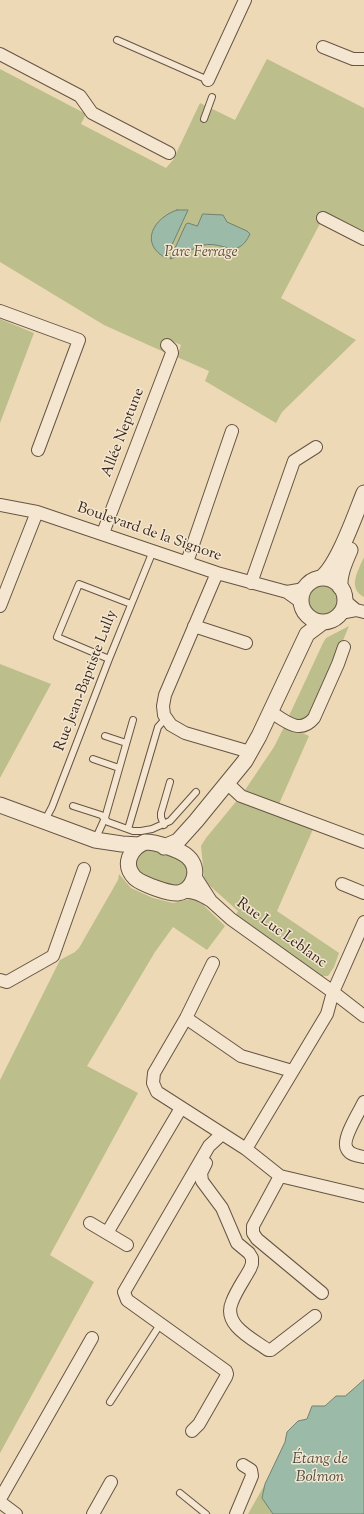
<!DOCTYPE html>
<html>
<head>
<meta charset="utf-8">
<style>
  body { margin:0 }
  canvas { display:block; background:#eed9b6 }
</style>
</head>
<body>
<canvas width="364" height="1514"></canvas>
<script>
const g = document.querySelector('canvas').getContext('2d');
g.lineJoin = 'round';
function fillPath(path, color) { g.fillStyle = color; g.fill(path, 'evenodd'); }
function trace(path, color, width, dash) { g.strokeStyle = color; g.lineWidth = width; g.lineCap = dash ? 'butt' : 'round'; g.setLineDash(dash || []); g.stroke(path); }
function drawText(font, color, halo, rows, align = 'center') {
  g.font = font + ' "Sorts Mill Goudy",serif'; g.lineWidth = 3; g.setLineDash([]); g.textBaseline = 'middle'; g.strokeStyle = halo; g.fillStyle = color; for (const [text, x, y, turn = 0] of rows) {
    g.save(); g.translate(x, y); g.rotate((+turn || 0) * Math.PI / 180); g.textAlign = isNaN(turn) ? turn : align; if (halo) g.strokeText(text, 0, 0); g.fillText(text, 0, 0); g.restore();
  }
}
const green = new Path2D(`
  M267,59L364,108V233L325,214L281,298L356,340L282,412L276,423L205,381L209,371L177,357L181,345L170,340L164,352L104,325L0,262V69L86,114L81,124L166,168L173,160L200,103L235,120Z
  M0,319L34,333L0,423Z
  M364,557V597C347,588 358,571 364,557Z
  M306 600a16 16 0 1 1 32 0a16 16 0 1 1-32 0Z
  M349,626L312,715L305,722L288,718L323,643L326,638Z
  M0,664L51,684L0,778Z
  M285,725L309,736L279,804L245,790L274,747Z
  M239,798L314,827L277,911L339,953L334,967L328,976H322L235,916L238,911L209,885L204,877L201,846L206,838Z
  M141,848L179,853L192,874L180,889L142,879L133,858Z
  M119,874L131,888L153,898L173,903L190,899H197L225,926L207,950L173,927L155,952L87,1066L138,1093L50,1255L94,1282L0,1453V1080L60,960L75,952L79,948L118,880Z
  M265,1484L262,1498L273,1514H248Z`);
const water = new Path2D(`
  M177,210H188L166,258C139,244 153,218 177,210Z
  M203,214L223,215L227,222L247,231L250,234C237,261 224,241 204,245C192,248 182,256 170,259L186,224L188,223L197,226Z
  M364,1380V1514H273L262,1498L265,1484L285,1442L287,1432L298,1421L307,1419L312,1406H325L336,1396H345Z`);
const service = new Path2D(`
  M117,40L208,80
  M204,119L212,97
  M109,659L57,637L79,584L131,604
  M105,736L126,743
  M93,759L119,768
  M73,806L101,815L108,822L133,831H141L152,829L170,821L196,792
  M44,822L52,807L109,659L153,551
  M164,825L161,817V813L170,782
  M128,829L158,727L166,718
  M95,840L105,818L133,720
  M110,1402L161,1323
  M180,1493L206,1514`);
const minor = new Path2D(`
  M323,47L353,59H364
  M0,54L80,96L92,113L169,153
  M208,80L245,0
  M323,218L364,239
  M0,311L79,340L38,450
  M0,505L37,512L217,573L287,592L301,602
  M103,533L172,353L171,349L167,345
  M187,562L232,431
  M217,573L165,695L163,706L164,715L171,725L185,733L250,752
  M251,583L294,461L316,447
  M287,592L304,589
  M344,600L356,610
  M0,606L37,512
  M340,613L356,610L364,612
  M194,626L246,643
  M271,712C285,721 300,735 314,718L338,664L344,647
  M227,783L241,796L364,842
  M342,884L364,893
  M182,892C194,891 201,895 211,901L195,876
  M211,901L231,919L333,992L364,1016
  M213,963L186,1018L154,1073L153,1083L157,1092L246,1149L280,1176L364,1196
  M0,980L7,982L53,956L84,869
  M186,1018L241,1056L292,1071
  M364,1102C359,1112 341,1140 347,1149C350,1155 358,1156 364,1157
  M246,1149L327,1014L333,992L364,922
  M206,1163L201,1173L202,1181L222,1208L237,1243L249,1253L252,1258V1264L250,1269C244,1280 236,1291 232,1302C222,1325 253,1339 268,1350H271L315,1316
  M280,1176L253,1226V1233L257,1239L322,1293
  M90,1223L127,1245
  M107,1233L181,1108
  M192,1431L199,1424L226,1377L227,1374L226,1371L127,1300L124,1292L209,1146L222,1134
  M0,1499L92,1338
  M0,1502L16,1514
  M93,1514L111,1482
  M236,1514L252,1476L251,1470L243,1465`);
const tertiary = new Path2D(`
  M321,578C338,565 355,515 364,493
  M301 600a22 22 0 1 1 44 0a22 22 0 1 1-44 0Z
  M340,587C339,574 345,562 350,550
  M0,805L95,840L122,844L139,845
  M145,842C156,842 181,850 188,857C201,869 194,890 178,893C169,894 142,884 135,878C122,865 130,848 145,842Z
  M164,847L178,841L196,821L245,761L259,736L307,634L323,622`);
const parkNames = [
  ["Parc Ferrage",201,253]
];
const streetNames = [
  ["Allée Neptune",124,433,-69],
  ["Boulevard de la Signore",149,533,19],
  ["Rue Jean-Baptiste Lully",87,681,-69],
  ["Rue Luc Leblanc",281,934,36]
];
const waterNames = [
  ["Étang de",320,1460],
  ["Bolmon",320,1478]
];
fillPath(green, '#bcbe8b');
fillPath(water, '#9bbba8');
trace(water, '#738171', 1);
trace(service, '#654', 8);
trace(minor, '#654', 14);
trace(tertiary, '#654', 17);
trace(service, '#f4e6d0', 6);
trace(minor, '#f4e6d0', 12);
trace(tertiary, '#f4e6d0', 15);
drawText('italic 15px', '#594e39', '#f4e6d0', parkNames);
drawText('15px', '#38291e', '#f4e6d0', streetNames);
drawText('italic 16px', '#514e40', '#f4e6d0', waterNames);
</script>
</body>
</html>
